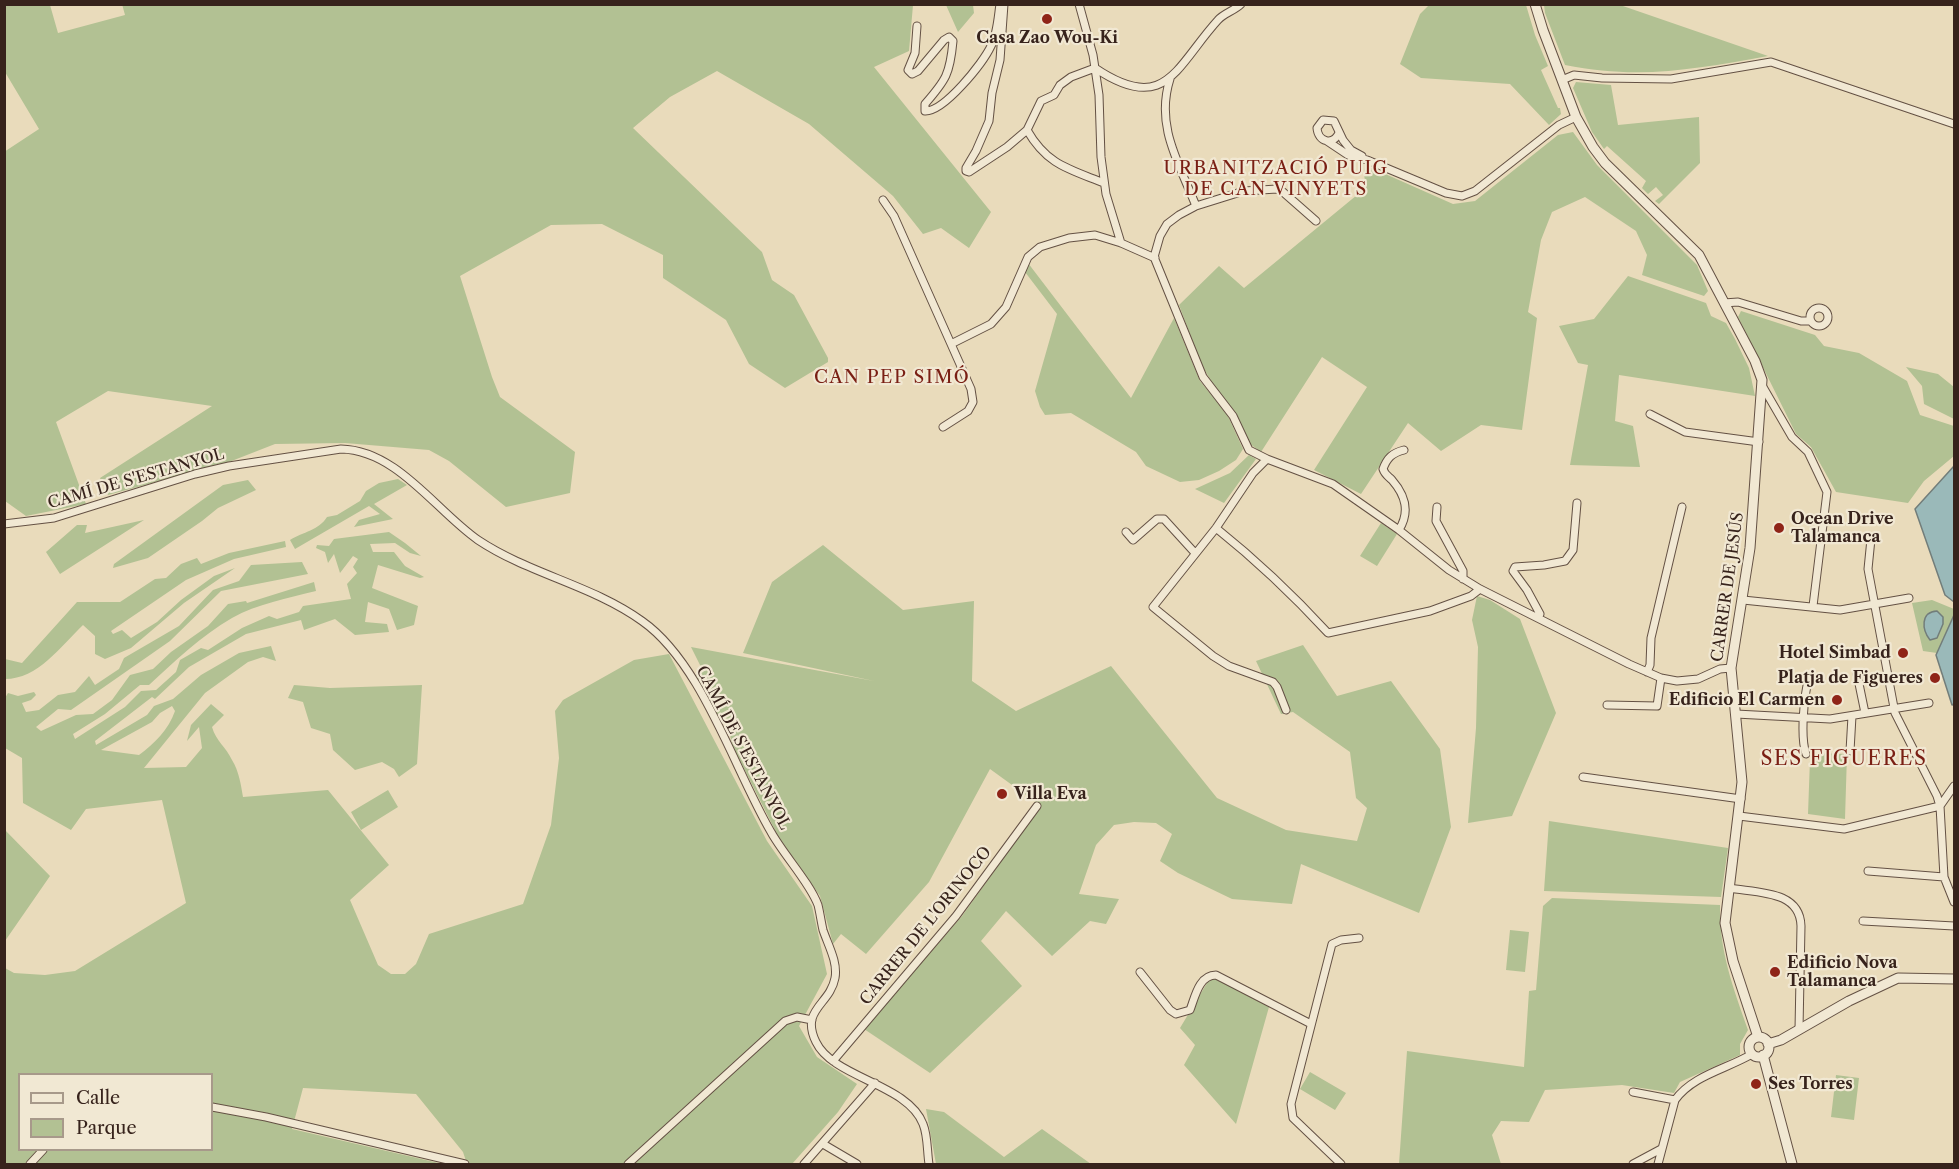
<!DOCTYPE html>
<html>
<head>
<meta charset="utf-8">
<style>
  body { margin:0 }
  #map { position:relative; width:1959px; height:1169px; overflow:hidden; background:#e9dbbb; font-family:"Libre Caslon Text",serif }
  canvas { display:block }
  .frame { position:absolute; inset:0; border:6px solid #37231c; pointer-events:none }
  .legend { position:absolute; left:18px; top:1073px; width:195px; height:78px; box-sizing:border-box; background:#f1e8d3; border:2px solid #a7998a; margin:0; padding:8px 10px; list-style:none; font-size:18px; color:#37231c }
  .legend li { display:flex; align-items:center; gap:12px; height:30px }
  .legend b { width:30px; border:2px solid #a7998a }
</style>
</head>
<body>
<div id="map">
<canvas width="1959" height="1169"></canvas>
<div class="frame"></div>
<ul class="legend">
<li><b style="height:8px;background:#f1e8d3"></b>Calle</li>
<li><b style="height:16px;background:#b2c193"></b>Parque</li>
</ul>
</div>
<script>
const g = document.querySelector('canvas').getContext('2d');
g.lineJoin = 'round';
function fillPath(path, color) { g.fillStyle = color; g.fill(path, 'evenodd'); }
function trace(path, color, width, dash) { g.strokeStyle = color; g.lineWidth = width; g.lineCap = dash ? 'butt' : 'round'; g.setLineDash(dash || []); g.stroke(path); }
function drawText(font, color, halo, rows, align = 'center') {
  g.font = font + ' "Libre Caslon Text",serif'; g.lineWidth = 4.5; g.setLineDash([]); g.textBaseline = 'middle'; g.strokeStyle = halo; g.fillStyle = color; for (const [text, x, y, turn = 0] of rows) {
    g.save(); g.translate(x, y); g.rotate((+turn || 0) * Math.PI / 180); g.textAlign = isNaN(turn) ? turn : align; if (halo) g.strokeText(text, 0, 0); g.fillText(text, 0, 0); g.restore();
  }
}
const green = new Path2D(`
  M122,4L913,5L909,51L874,67L991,212L969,248L941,228L923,234L893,196L809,124L717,71L670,97L633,128L762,252L772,280L794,295L828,358V362L785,388L749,364L726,320L663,278V255L602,224L551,225L460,276L492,377L500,397L575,452L570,493L506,507L449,461L429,450L345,443L275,444L229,462L108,495L100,478L212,406L108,391L56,422L86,504L26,516L5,501L4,152L39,129L5,72V5H50L58,33L125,15Z
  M1430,4L1526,5L1535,35L1548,66L1541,70L1558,108H1560L1561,114L1549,125L1510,84L1421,78L1400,64L1420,14Z
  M946,5H973L974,13L958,32Z
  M1544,5H1620L1768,56C1696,69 1639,80 1565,65L1545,13Z
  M1576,82L1611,85L1618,125L1699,117L1700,163L1659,204L1655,201L1663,195L1656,187L1648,194L1642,188L1646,181L1607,146L1604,149L1592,132L1573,88Z
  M1573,132L1597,165L1697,265L1708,291L1704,296L1642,275L1647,255L1636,231L1585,197L1552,212L1541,240L1528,312L1537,318L1522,430L1481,425L1441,451L1408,423L1361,494L1314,470L1367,387L1322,357L1261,452L1250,444L1238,418L1214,386L1201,364L1179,305L1219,266L1244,288L1357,195L1364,188L1365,165L1453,204L1475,201L1558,135Z
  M1028,263L1131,398L1174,318L1200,381L1227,414L1243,449L1236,460L1219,471L1199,480L1180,482L1146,466L1136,452L1071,413L1045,415L1040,407L1035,391L1057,314L1025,272Z
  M1628,276L1706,303L1711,316L1726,323L1735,339L1749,368L1755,396L1619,375L1615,421L1633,426L1640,467L1570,465L1588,365L1578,363L1559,326L1594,319Z
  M1741,311L1815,335L1824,346L1859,353L1907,381L1920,415L1954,426V456L1924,481L1908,503L1836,492L1811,447L1796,434L1738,317Z
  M1906,367L1938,374L1954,387V419L1924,404L1922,386Z
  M1249,455L1256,459L1224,503L1195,489L1230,473Z
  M398,479L407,485L374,504L393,519L354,527L359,520L380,514L369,506L295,549L290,540C303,532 319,530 327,517L337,515L360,501L366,491L379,483Z
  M248,480L256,490L218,508L202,521L148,558L113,568L114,564L223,485Z
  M144,520L60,574L46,552L77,525H87L85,533Z
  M1381,523L1397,534L1377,566L1360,556Z
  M389,532L405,543L421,556L410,553L395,543L370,544L373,552H394L405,566L424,577L420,578L378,565L372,588L418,606L414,625L397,630L389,609L368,602L365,622L387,624L389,632L355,635L335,619L304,630L301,620L246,634L189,667L155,699L152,697L95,741L96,745L147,715L154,706L173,699L201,675L239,653L271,646L276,661L263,657L248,662L205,693L144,768L186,767L202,748L199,727L187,741L191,725L211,704L224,715L212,727C216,741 226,747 232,760C239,771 241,785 243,797L328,790L389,865L350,900L378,965L391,974H405L416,964L429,934L523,904L551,825L559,758L555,711L563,700L634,660L669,654L767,841L812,906L827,974L799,1026L817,1057L857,1084L838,1112L792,1164H467L463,1152L416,1094L303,1088L292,1129L443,1164H5V968L14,973L45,975L75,971L186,903L162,800L86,809L71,830L23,803L22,758L5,748V698L8,693L18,696L34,692L36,695L31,700L22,703L26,712L39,710L58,695L75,692L89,676L95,685L119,669L124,658L179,626L213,590L239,581L251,565L302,562L308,574L221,591L170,641L71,710L58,709L36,727L41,731L76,715L93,714L112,700L130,675L153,669L171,652L208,626L228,604L246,601L247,603L314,582L316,591C288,598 257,604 232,618C201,636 175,661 149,685H140L105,714L73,734L75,739L125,707L141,691L156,690L176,672L180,660L201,648L208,650L242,628L269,616L277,619L299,612L303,606L351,599L347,584L357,573L353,567L358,559L353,556L340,573L334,554L328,563L325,552L316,548L317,545L329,546L334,539ZM172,706L175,711C169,729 154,744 139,755L101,750L152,722L160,713ZM20,1074H212V1150H20Z
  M285,541L286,547L234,559L186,580L111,631L113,634L122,630L131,638L157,622L181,600L214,576L235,568L184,603L131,648L105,659L95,654V636L83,625C60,647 38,679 5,679V659L22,663L77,602H120L155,579L166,578L181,564L197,558L201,564L229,553Z
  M823,545L903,610L974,601L972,681L1016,711L1111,666L1217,798L1286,830L1357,841L1367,808L1356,798L1350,752L1293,712L1281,714L1256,661L1303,645L1337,696L1391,681L1440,749L1451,827L1419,913L1301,864L1292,904L1232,899L1178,873L1160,861L1172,834L1156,823L1134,822L1114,825L1096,845L1079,894L1119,899L1106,924L1090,921L1052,956L1006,911L981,941L1022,986L930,1073L864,1029L962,916L1041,806L990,769L929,882L866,954L841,934L833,944L820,896L778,836L732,745L727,719L715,713L696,675L701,667L691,647L874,681L743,653L772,582Z
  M1477,596L1490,600L1520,619L1556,713L1512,816L1468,823L1476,728L1478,647L1472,620Z
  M1932,600L1954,609V615L1937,653L1923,651L1912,603Z
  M294,685L330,688L422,685L417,764L399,777L394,769L382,762L355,770L333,750L330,734L311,728L303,702L288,698Z
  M1813,753L1847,754L1845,819L1808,814L1810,759Z
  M388,790L398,807L361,830L351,812Z
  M1549,821L1728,848L1721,897L1544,891Z
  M5,830L50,876L5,941Z
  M1552,898L1720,905C1719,951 1733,987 1748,1030L1740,1044V1055L1680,1082L1674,1093L1622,1085L1545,1090L1529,1122L1501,1121L1492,1135L1501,1164H1399L1407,1051L1524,1067L1529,991L1536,990L1543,906Z
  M1510,930L1529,932L1525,972L1506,970Z
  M1210,978H1216L1269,1007L1236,1124L1184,1065L1195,1045L1180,1028Z
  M1310,1072L1346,1093L1335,1110L1300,1089Z
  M1836,1075L1859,1078L1854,1120L1831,1117Z
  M926,1109L944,1112L1004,1157L1042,1129L1091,1164H936Z`);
const water = new Path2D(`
  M1954,466V602L1945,595L1915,509Z
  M1937,611L1943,617V624L1937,638L1930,640C1922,630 1920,612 1937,611Z
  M1954,615V704L1952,705L1936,655Z`);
const minor = new Path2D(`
  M1004,4L1000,60L992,93L989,121L976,151L966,168V171L969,172L1007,147L1027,130L1041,101L1054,95L1060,85L1071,77L1095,68C1166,116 1176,66 1218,20C1224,13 1234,11 1241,4
  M1079,4L1093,55L1099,95L1101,157L1106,194L1121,243
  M917,26L915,53L908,70L912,74L918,71L944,40L949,37L953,41C950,74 946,80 925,104V111C944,112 983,63 991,46C997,35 998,18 1000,4
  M1170,79C1155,126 1179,163 1196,206
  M1562,80L1574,75L1602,78L1671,79L1771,62L1954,124
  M1027,130C1047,165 1069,169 1104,183
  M1339,133C1333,146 1318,142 1317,128L1323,120L1334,121L1343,140L1351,150L1362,156
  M1327,141L1348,155L1367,160L1446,193L1462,196L1475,191L1559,125L1576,117
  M883,200L894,216L951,344L991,324L1006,307L1028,257L1040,247L1069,238L1095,235L1121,243L1155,258
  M1316,221L1283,192L1277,189L1244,191L1196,206L1179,215L1167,224L1160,236L1154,257L1203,377L1233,416L1249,450L1267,459L1333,484L1399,530L1449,570L1480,589L1629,664L1661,678L1677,681L1698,679L1720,669L1731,668
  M1724,303L1738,302L1801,321H1811
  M1810 317a9 9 0 1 1 18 0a9 9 0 1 1-18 0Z
  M1763,387L1792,437L1808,452L1827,492L1813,606
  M1650,414L1685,432L1759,442
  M943,427L968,411L973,402L971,389L951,344
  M1267,459L1253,473L1216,528L1153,607L1213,656L1229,666L1273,682L1277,687L1286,710
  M1437,507L1436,521L1463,571V579
  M4,524L54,518L195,474L229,466L341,449C397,450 436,511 478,540C529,574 592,585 642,621C702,663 734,769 771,832C783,854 810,883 818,905C820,913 821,921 823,930C828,945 838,962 835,978C830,1005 800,1009 816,1042C833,1078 908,1084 923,1124C928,1136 927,1152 929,1164
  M1216,528C1256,560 1293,595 1328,633L1430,611L1471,596L1480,589
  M1399,530C1410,512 1406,496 1392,480C1388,476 1385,475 1383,469C1387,458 1392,453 1404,450
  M1126,532L1133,540L1157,519H1164L1195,553
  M1871,539L1868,569L1895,713L1937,796L1940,806L1944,877L1954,902
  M1743,600L1840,610L1909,598
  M1538,617L1540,614L1527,590L1513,571L1515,567L1544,565L1565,561L1573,550L1577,503
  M1647,672L1650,665L1651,638L1682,507
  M1857,674L1865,713
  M1607,705L1657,706L1661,678
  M1736,714L1830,719L1929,703
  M1850,751L1852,716
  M1806,754C1800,736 1804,695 1809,677
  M1583,777L1741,799
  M1739,816L1844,829L1940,806L1954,786
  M1868,871L1944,877
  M1729,888C1757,893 1800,890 1801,926L1799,1029
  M1863,921L1954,926
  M1140,972L1170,1010L1176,1014L1190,1010C1195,997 1199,975 1216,975L1311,1024
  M833,1061L956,916L1037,806
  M1633,1092L1675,1100
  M212,1107L266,1117L465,1164
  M823,1144L857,1164
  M30,1164L43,1150
  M628,1164L785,1021L797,1017L812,1020
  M804,1164L875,1083
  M1341,1164L1293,1118L1291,1104L1332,944L1341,940L1359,938
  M1633,1164L1661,1149
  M1658,1164L1675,1100C1693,1075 1727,1069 1752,1054`);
const tertiary = new Path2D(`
  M1535,4L1543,30L1576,117L1593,147L1605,163L1699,255L1755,361L1762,380L1750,548L1731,668L1742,782L1725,923L1733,961L1758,1037
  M1749 1047a10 10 0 1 1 20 0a10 10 0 1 1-20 0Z
  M1768,1044L1781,1040L1849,1001L1898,978L1954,979
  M1763,1055L1792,1164`);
const markers = [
  [1047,19,6,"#8f2418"],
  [1779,528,6,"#8f2418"],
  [1903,653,6,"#8f2418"],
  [1935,678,6,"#8f2418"],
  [1837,700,6,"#8f2418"],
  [1002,794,6,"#8f2418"],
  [1775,972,6,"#8f2418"],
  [1756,1084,6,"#8f2418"]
];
const poiNames = [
  ["Casa Zao Wou-Ki",1047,38,"center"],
  ["Ocean Drive",1791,519],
  ["Talamanca",1791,537],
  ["Hotel Simbad",1891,653,"right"],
  ["Platja de Figueres",1923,678,"right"],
  ["Edificio El Carmen",1825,700,"right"],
  ["Villa Eva",1014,794],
  ["Edificio Nova",1787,963],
  ["Talamanca",1787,981],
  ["Ses Torres",1768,1084]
];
const streetNames = [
  ["CAMÍ DE S'ESTANYOL",136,479,-16],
  ["CARRER DE JESÚS",1728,587,-82],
  ["CAMÍ DE S'ESTANYOL",743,748,62],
  ["CARRER DE L'ORINOCO",926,926,-51]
];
const neighbourhoodNames = [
  ["URBANITZACIÓ PUIG",1276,169],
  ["DE CAN VINYETS",1276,190],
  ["CAN PEP SIMÓ",892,378]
];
const quarterNames = [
  ["SES FIGUERES",1844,759]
];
fillPath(green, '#b2c193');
fillPath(water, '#9ab9b9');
trace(water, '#727d7a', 1.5);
trace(minor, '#645144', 9);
trace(tertiary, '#645144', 11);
trace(minor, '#f1e8d3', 7);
trace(tertiary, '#f1e8d3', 9);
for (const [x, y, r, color] of markers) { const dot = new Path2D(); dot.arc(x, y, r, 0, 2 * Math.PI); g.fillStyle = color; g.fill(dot); trace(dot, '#f1e8d3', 2); }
drawText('bold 16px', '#37231c', '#f1e8d3', poiNames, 'left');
drawText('16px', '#37231c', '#f1e8d3', streetNames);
g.letterSpacing = '1.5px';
drawText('18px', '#7a1f14', '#f1e8d3', neighbourhoodNames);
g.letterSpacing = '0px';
g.letterSpacing = '1.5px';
drawText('20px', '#7a1f14', '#f1e8d3', quarterNames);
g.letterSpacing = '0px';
</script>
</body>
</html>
